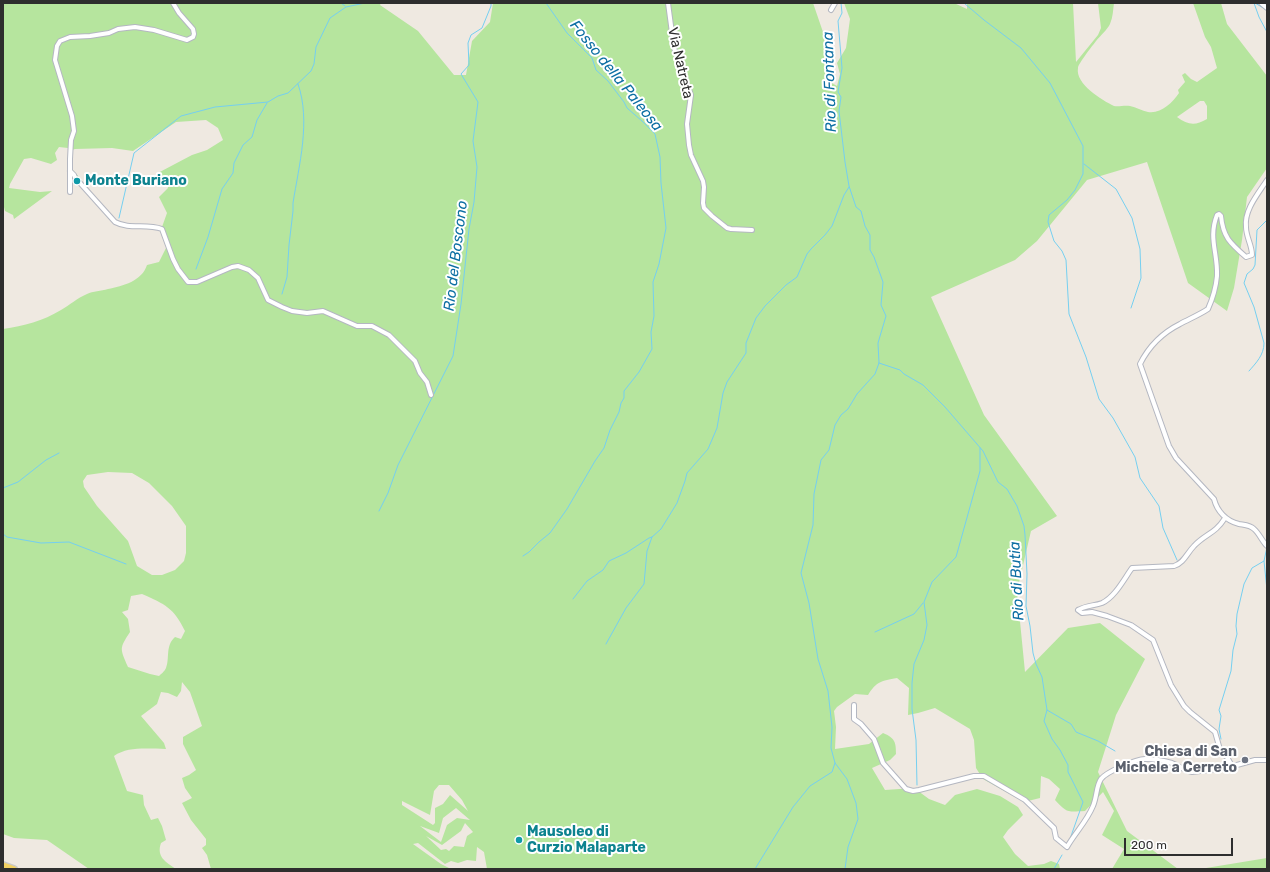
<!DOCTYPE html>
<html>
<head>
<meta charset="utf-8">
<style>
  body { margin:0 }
  #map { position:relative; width:1270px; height:872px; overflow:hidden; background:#efe9e1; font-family:Rubik,sans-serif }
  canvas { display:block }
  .frame { position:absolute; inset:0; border:4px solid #2e2e2e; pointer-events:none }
  .scale { position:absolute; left:1124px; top:838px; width:109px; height:18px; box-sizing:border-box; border:2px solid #2e2e2e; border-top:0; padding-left:5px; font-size:12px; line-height:14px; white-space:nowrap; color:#2e2e2e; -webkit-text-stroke:3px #fff; paint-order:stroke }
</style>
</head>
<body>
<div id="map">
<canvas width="1270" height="872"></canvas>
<div class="frame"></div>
<div class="scale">200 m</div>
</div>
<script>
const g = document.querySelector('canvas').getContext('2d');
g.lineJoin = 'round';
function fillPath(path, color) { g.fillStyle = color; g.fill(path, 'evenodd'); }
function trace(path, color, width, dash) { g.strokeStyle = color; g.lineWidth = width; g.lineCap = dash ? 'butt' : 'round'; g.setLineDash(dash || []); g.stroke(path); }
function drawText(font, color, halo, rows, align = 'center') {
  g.font = font + ' Rubik,sans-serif'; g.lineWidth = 4; g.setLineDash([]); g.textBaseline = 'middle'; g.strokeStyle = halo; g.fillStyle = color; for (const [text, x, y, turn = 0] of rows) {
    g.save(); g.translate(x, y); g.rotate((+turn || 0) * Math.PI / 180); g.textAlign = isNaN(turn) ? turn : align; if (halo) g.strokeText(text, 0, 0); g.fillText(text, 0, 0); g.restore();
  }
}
const green = new Path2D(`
  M3,3H381L380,5L418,31L454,75H466L472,41L490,22L493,3H813L824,35L830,82L837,86L840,74L837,63L846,48L850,19L844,3H954L967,9V3H1073L1076,62L1098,35L1101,28L1098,3H1114C1113,10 1113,17 1110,24C1107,30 1101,35 1096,41C1093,45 1078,64 1078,68C1075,84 1102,100 1114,106C1119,107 1124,105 1130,106C1136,107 1142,111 1148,112C1161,114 1172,103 1179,93L1178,90L1185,82L1182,75L1185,73L1191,79L1197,82L1217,68L1211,47L1205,37L1193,3H1221L1227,24L1267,76V168L1247,197L1242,240L1234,288L1227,311L1188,283L1147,162L1087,180L1037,241L1015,260L931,297L984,415L1057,516L1031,531L1017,591L1025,672L1068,628L1100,623L1145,659L1116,715L1098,772L1127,831L1178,869H1112L1124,849L1102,835L1114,811L1103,792L1085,811C1067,812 1067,813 1055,800L1060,789L1049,779L1041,776L1040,798L1024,802L983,779L976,768L974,740L970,729L935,708L918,713L908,715L909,688L897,678C881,681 877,681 868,695L855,694L837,707L834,711L836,727L835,749L869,744L883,733C895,738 896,742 896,754L890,760L872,768L885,790L914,788L929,799L945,805L955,795L977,789L1000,796L1018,807L1023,815L1008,830L1003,837L1015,854L1028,866L1044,864L1051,861L1059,864L1060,869H487L484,852L477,847L476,861L467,860L458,863L451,861L445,864L418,843L413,844L441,864L451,869H211L207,855L202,848L206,845V839L191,820L182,803L192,798L185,788L182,778L189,775L196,770L183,744V737L202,726L190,692L182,682L181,691L177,697L168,693L161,692L157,704L141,716L164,743L166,749C149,749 128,746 114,756L127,791L143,795L144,805L151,820L158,818L162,826L166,840L161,843C156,857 166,862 176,869H89L47,840L14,838L3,834V329C24,326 43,321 61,310C70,305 77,298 87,294C93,291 101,291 108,289C123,286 142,281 147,265L159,262L167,246C166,242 165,236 162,232C154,221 129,231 117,224C100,216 91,186 73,183L71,188L68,183V148L59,147L55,153L57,160L51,164L31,158L24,159L10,184L9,188L40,192L52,191L14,219L13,215L5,211L3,203ZM1200,101H1204L1207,106V119C1195,126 1188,125 1177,117ZM206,120L218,128L223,140L207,150L192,155L156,174L162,182L167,183L168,188L159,197L167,213L162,227C158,226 154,224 149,224C137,224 125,228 114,220L79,180V177L71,168L72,150L75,149L112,148L133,151L176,122ZM108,472L132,473L149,483L172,506L186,526V553L184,561L175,570L162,575H152L137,566L128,541L97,506L84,487L83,481L87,475ZM142,594C165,604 174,608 185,631L181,639L175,637C165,646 170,658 166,668C165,671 161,674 159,676L150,674L128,667C120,648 119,649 130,632L128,619L122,612L128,610L131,596ZM439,785H449L462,800L468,811L450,795L443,804L435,808V823L433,825L402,805V801L430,815L434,791ZM456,808L470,820L457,818L447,825L441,842L420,826L439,833L443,818ZM465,823L473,832L467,836L464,847L454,846L449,851L446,849L441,850L426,836L442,845L461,831Z
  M1267,858V869H1200Z`);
const stream = new Path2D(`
  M341,3L345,6
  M841,3L842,13L838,21L842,68L838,92L841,97L839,111L845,162L849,186L856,207L861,211L865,226L870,235V250L874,257L883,282L881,305L886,316L878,343L879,363L875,374L857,394L848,409L841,415L835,425L829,450L821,460L814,494L813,525L801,573L809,603L818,659L828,691L832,727L831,748L835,763L847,779L856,803L858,819L848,847L845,869
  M964,3L984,20L1021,48L1050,83L1083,146V174L1075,190L1067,200L1049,215L1048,222L1054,241L1062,251L1066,260L1069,314L1086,357L1099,399L1113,418L1135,457L1140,478L1159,506L1163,528L1177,560
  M1254,3L1259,17L1267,32
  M1255,3L1265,9
  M1084,164L1116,189L1132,218L1140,249L1141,278L1131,308
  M119,218L134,153L181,116L215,107L268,102L278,96L288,93L311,71L314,64L316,47L330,18L346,7L365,3
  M196,269L208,237L222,189L233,173L234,163L243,145L252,137L257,120L267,103
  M282,294L287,277L289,245L293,211V203C299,165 311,121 298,84
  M879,363L900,370L904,374L923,385L945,407L983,451L998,482L1007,489L1017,506L1024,526L1025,535L1027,574L1026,606L1030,626L1033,653L1036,664L1042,677L1047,710L1044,721L1052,739L1060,750L1068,765V772L1083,802L1070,839
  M1249,371C1256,363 1264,355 1264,343L1254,307L1244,283L1247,274L1253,269L1255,265L1257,230L1267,220
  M3,488L18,482L46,460L59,453
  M379,511L388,493L398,465L453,356L461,304L469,229L474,202L477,167L473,141L478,102L461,74L469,65L468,43L471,35L482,28L491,6V3
  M3,534L7,537L41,543L69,542L126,564
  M1267,547L1264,561L1267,590
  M523,556L529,552L539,542L550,533L567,509L595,461L604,448L610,430L619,412L621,403L624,398V391L639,372L652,349L651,332L654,316L653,282L659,264L666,228L661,183L660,157L655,134L642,121L627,108L624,102L608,81L596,70L592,58L567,33L546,3
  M573,599L587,581L603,570L609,561L626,553L649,538L652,537L661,529L677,503L685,481L687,473L708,449L717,428L723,393L727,382L746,353V343L756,318L765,306L786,285L797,277L807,254L811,249L825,235L832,226L844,195L849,187
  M875,632L914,614L923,603
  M606,644L626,608L644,584L647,551L652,537
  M1047,710L1071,724L1076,732L1098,741L1115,751
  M1221,739L1219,729L1221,716L1219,710L1231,671L1233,650L1237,634L1236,626L1237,614L1244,584L1252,568L1264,561
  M917,785L916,740L912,709V683L914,664L924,640L927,625L924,602L932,582L956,557L980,471V448
  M755,869L793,807L810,786L832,772L835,763
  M1054,869L1062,855`);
const minor = new Path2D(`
  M668,3L674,48L691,95L687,124L689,145L691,155L703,181L704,187L703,203L704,208L712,216L727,228L731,229L752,230
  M1261,3L1267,8
  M831,10L835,3
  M70,171L74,175L76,180L80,183L115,222C130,230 146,223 162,229L173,259L178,269L188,282H197L232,267L238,266L249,270L258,278L268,300L282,307L292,311L307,313L323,311L357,326H372L389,335L415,361L420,373L427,382L431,395
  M1267,180C1258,194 1244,210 1246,227C1246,237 1252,245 1252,255L1246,257C1230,243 1223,237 1221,216L1219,214L1217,215C1208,238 1218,253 1217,276C1216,287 1212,300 1208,309C1199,315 1189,319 1180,324C1162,333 1149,346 1140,364L1169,446L1176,458L1214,499C1217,511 1226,521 1239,524C1244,525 1250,525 1254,529C1259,533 1262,541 1267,546
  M70,192V159L71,140L74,131L72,116L55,60L57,46L60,41L70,37L90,36L109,33L118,29L135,27L154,30L187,40L193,37L194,34L193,29L179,13L173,3
  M1078,610L1082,613L1092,612L1107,616L1131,625L1153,640L1171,685L1184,706L1190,712L1215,732L1221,753L1227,757L1232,766
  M1078,610C1087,605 1094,606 1102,603C1115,597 1124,579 1132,568L1174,566C1184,563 1187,553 1194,546C1205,534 1215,534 1225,518
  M854,705V719L861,724L874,739L883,763L906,789L913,791L919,790L974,776H984L1025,800L1054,828L1056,838L1067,847C1075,833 1087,821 1093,806C1097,797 1096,786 1101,779C1106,772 1136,759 1145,759C1153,759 1165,761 1172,763C1180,766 1184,771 1192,772L1226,768L1255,760H1267`);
const major = new Path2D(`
  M3,865L14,869`);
const markers = [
  [77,181,4,"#0f9aa8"],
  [1245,760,4,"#6b7280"],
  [519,840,4,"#0f9aa8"]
];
const streetNames = [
  ["Via Natreta",680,63,77]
];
const cultureNames = [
  ["Monte Buriano",85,181],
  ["Mausoleo di",527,832],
  ["Curzio Malaparte",527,848]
];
const worshipNames = [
  ["Chiesa di San",1237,752],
  ["Michele a Cerreto",1237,768]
];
const waterNames = [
  ["Fosso della Paleosa",616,76,51],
  ["Rio di Fontana",830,82,-92],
  ["Rio del Boscono",456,256,-83],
  ["Rio di Butia",1017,581,-93]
];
fillPath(green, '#b6e59e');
trace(stream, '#75cff0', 1);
trace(minor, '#b4b7c1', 6);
trace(major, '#c9c9c9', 8);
trace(minor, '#fff', 4);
trace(major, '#f2d163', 5.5);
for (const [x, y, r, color] of markers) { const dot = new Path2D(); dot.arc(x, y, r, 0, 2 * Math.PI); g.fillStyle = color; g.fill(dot); trace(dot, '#fff', 1.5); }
drawText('14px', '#2e2e2e', '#fff', streetNames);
drawText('bold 14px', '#0d838f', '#fff', cultureNames, 'left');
drawText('bold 14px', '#5b616d', '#fff', worshipNames, 'right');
drawText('italic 15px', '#0d6fa3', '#fff', waterNames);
</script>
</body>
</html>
